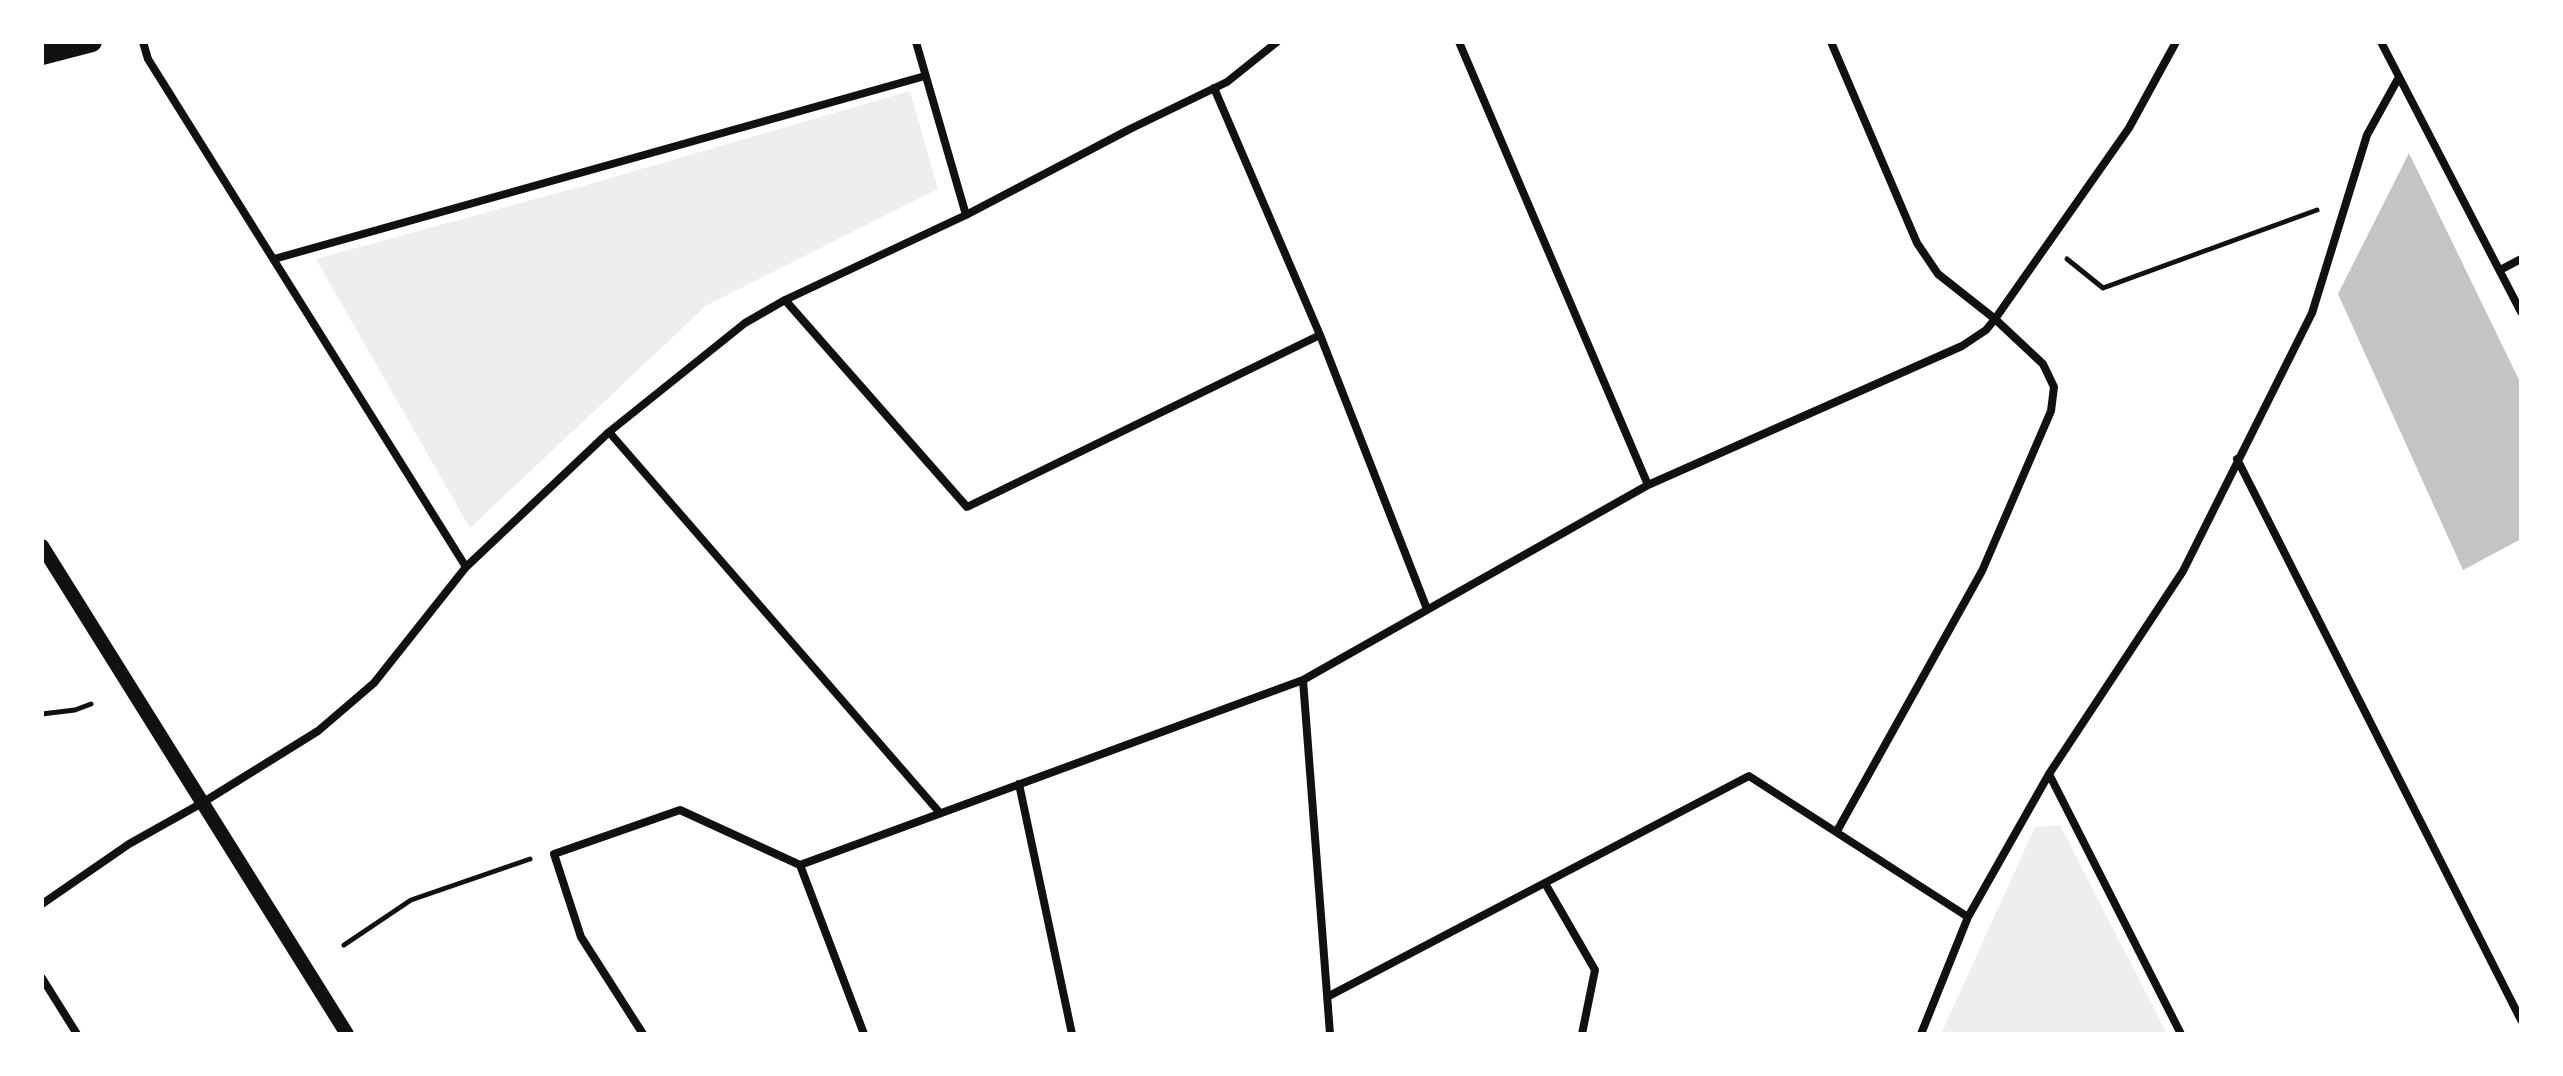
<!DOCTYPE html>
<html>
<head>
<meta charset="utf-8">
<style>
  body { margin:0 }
  #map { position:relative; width:2563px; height:1076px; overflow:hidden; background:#fff; font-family:Manrope,sans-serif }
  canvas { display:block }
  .frame { position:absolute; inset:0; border:44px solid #fff; pointer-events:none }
</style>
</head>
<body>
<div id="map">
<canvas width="2563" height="1076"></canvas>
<div class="frame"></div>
</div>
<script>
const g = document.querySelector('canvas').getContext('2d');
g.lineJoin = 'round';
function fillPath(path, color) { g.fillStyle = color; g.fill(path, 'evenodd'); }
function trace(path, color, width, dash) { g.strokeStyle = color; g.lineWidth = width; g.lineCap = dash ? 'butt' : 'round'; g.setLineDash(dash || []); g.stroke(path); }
const green = new Path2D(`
  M910,91L938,189L707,305L470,528L316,259L586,185Z
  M2060,825L2167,1034H1941L2035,827Z`);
const building = new Path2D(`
  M2409,153L2521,384V539L2463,570L2338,294Z`);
const path = new Path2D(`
  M2067,259L2103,288L2317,210
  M42,714L75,710L91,704
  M344,945L411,900L530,859`);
const minor = new Path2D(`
  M143,42L148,59L466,567
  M916,42L966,215
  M1459,42L1648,485
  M1831,42L1917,243L1938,274L1995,319L2043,364L2054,387L2051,411L1982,571L1837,831
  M2381,42L2521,312
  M1214,88L1320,335L1427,609
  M274,259L925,76
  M2500,270L2521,259
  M785,300L967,507L1320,335
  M609,432L940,813
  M2237,459L2521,1020
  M1303,680L1330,1034
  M2049,774L2181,1034
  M1019,784L1072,1034
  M800,865L1303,680L1648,485L1962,346L1986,330L1995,319L2129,128L2176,42
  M1546,885L1595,970L1582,1034
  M42,904L129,844L202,803L318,731L374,683L466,567L609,432L745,323L785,300L966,215L1130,129L1227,82L1277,42
  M42,978L77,1034
  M1329,996L1749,776L1968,917
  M643,1034L581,937L554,854L680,810L800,865L864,1034
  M1921,1034L1968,917L2049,774L2183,571L2312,313L2367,135L2399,77`);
const tertiary = new Path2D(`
  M42,546L347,1034`);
const primary = new Path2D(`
  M42,55L92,42`);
fillPath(green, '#eee');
fillPath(building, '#c4c4c4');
trace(path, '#111', 5);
trace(minor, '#111', 8);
trace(tertiary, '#111', 14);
trace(primary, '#111', 20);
</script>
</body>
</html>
